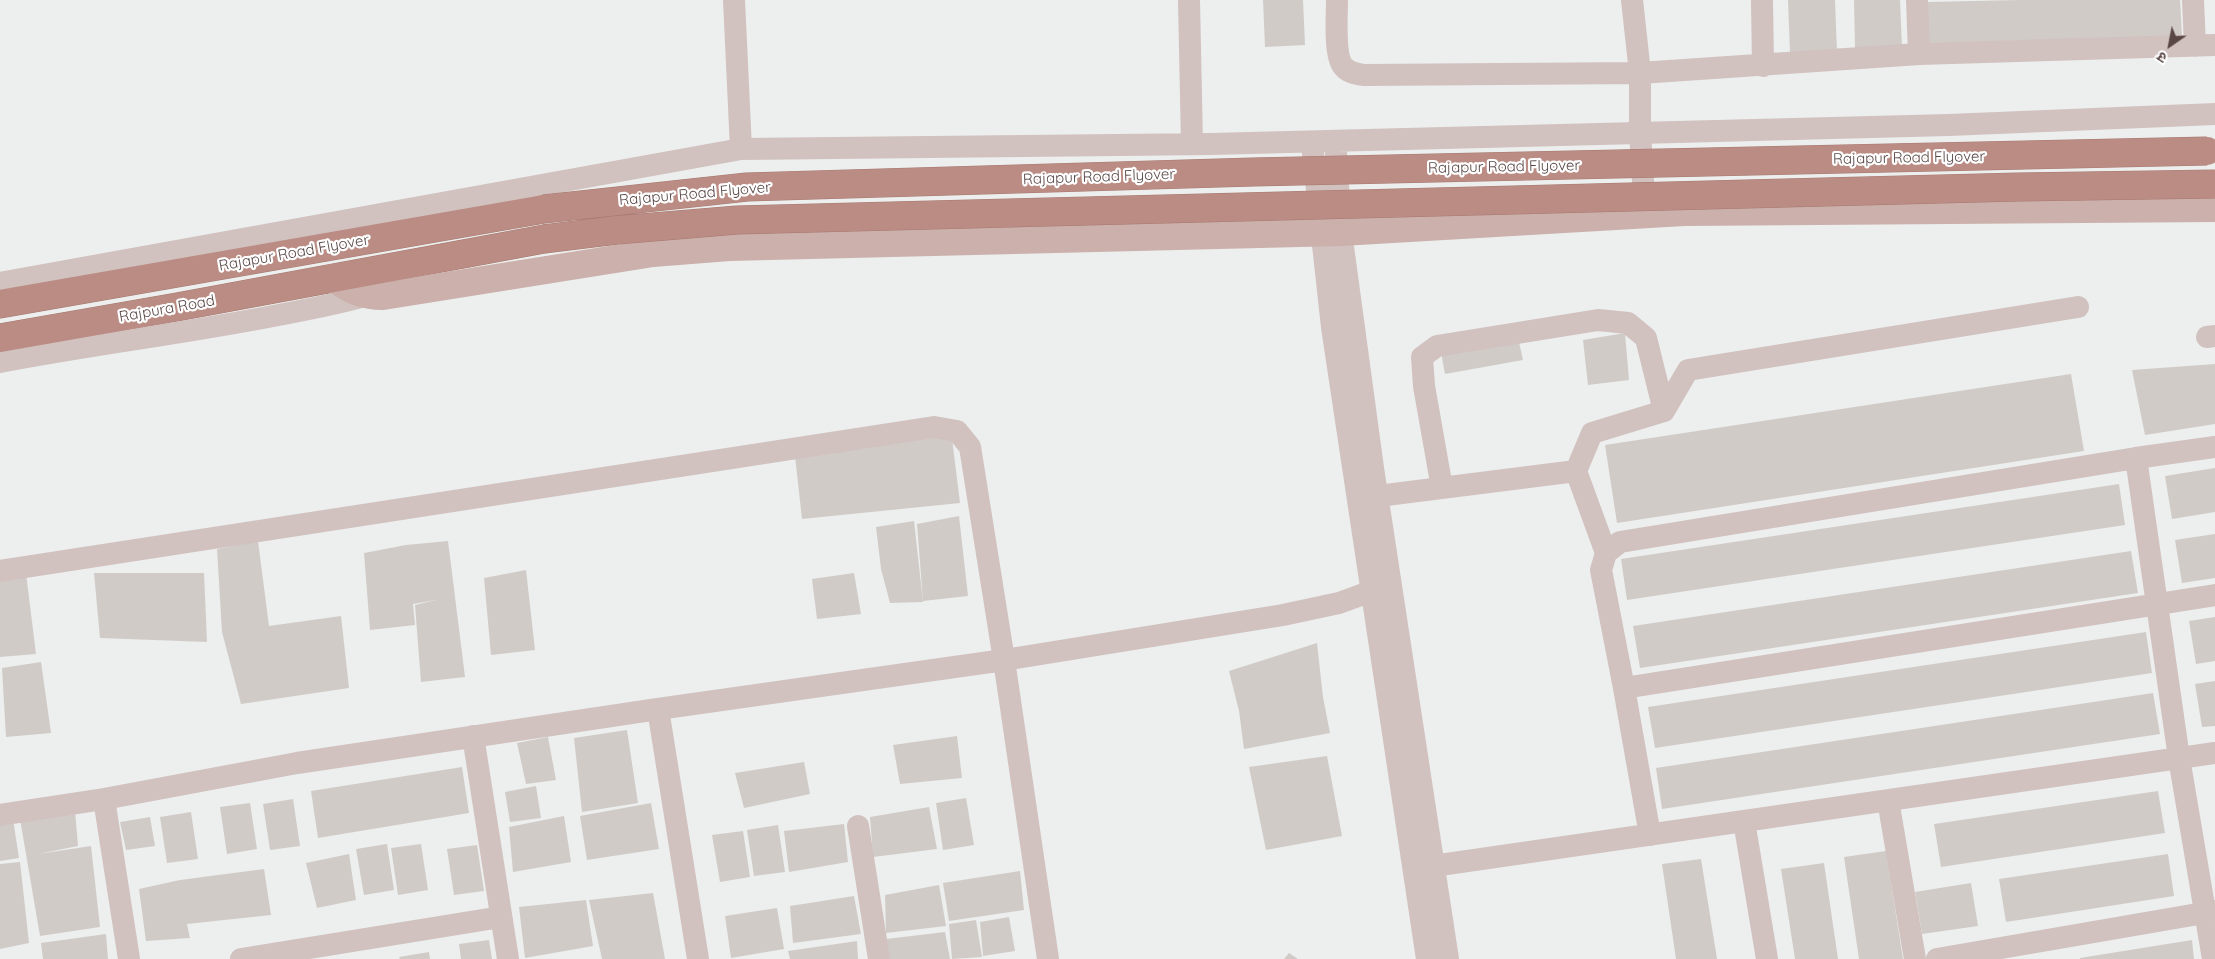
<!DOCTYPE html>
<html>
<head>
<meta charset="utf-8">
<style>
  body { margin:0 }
  #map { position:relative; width:2215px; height:959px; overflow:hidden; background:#ecefee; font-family:Quicksand,"Noto Sans Devanagari",sans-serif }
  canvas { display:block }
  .north { position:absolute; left:2145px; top:20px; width:50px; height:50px; -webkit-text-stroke:4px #fff; paint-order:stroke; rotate:213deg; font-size:14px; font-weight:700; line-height:20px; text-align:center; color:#594745 }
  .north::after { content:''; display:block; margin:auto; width:18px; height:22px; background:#594745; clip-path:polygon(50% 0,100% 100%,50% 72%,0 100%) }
</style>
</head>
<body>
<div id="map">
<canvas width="2215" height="959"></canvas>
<div class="north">उ</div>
</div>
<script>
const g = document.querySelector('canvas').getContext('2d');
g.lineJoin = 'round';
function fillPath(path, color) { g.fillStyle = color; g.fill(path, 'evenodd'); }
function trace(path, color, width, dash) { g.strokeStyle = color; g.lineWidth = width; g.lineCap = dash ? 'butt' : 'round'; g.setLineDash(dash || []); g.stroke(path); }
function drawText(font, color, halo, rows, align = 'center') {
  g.font = font + ' Quicksand,sans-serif'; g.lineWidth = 4.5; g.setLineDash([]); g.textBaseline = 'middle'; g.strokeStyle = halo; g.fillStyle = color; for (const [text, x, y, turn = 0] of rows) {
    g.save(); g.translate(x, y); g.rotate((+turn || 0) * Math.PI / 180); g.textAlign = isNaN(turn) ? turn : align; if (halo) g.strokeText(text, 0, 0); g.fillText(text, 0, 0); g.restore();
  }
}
const building = new Path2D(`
  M1263,0H1303L1305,45L1265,47Z
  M1788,0H1835L1837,52L1790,53Z
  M1854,0H1900L1902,47L1855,48Z
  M2019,0H2180L2182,36L1928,43L1927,2Z
  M1517,333L1523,360L1445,374L1440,347Z
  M1625,333L1629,380L1588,385L1583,340Z
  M2215,364V424L2145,435L2132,370Z
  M2071,374L2084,451L1617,523L1605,445Z
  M951,430L960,503L802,519L795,456Z
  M2215,468V512L2172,519L2165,476Z
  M2119,484L2125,525L1627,600L1621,559Z
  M959,516L968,596L923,601L917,524Z
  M914,521L923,602L890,603L881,569L876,527Z
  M2215,534V578L2182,583L2175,540Z
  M258,541L269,626L341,616L349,688L241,704L222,632L217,549Z
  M448,541L465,677L421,682L415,605L436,600L413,604L415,625L370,630L364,553L406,545Z
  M2131,551L2138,593L1640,668L1633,626Z
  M526,570L535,650L491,655L484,578Z
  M26,573L36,654L0,657V578Z
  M94,573H204L207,642L100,638Z
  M854,573L861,614L817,619L812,579Z
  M2215,617V661L2196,664L2189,621Z
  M2146,632L2152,673L1655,748L1648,707Z
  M1317,643L1323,697L1330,733L1244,749L1239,711L1229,671Z
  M41,662L51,733L6,737L2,668Z
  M2215,681V726L2202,727L2195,684Z
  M2153,693L2160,734L1662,809L1656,768Z
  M627,730L638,803L582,812L574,738Z
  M957,736L962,778L900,784L893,745Z
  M548,737L556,780L526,784L517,743Z
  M1327,756L1342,836L1266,850L1249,767Z
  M804,762L810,794L744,808L735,773Z
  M462,767L469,813L318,838L311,791Z
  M536,786L541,818L510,822L505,792Z
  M2158,791L2165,833L1941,867L1934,824Z
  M966,798L974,845L943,850L936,803Z
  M293,799L300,846L270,850L263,804Z
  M250,803L257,849L227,854L220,807Z
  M651,803L659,849L587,860L580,816Z
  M929,807L937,849L873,857L870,817Z
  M75,810L78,846L38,854L91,846L100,927L40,936L20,819Z
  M191,812L198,859L167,863L160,817Z
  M564,816L571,862L513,872L509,827Z
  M150,817L155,846L126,850L120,822Z
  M13,819L19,858L0,861V821Z
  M844,824L848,862L789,872L784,831Z
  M778,825L785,872L754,876L747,830Z
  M743,831L750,877L720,882L712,835Z
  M387,844L394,890L364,895L356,849Z
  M421,844L428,890L398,895L391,848Z
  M477,845L484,891L454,895L447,849Z
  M1886,851L1903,959H1859L1844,857Z
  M349,854L356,900L317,908L306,863Z
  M2168,854L2174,896L2006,922L1999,879Z
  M1701,859L1717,959H1676L1662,864Z
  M20,862L29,943L0,949V864Z
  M1824,863L1838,959H1795L1781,869Z
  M264,869L271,915L187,924L190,938L146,941L139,889L180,880Z
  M1020,871L1024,910L949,921L943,883Z
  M1971,883L1978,926L1922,934L1915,892Z
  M939,885L946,926L886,933L885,895Z
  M653,893L665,959H602L589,900Z
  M854,896L861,934L793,943L790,906Z
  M586,900L593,946L525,958L519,907Z
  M777,908L784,949L731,958L725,916Z
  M1009,917L1015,951L983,956L980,922Z
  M976,920L982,957L952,959L949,924Z
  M945,932L950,959H890L886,939Z
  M106,934L108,959H43L41,943Z
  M489,940L492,959H461L459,944Z
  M2192,940L2194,959H2080V958Z
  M857,941L858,959H790L788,951Z
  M429,952L430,959H400L399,957Z
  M1289,953L1298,959H1284Z`);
const minor = new Path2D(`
  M734,0L741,149
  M1189,0L1192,144
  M1337,0C1337,15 1334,55 1343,66C1348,73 1357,74 1364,75L1640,73L1919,54L2215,45
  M1632,0L1640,73V133L1645,213
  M1762,0L1763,66
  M1917,0L1919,54
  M2193,0L2195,46
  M1313,153L1332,327L1427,959
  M1336,153L1341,232L1373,468L1448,959
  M0,283L741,149L1211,144L1949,125L2215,114
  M2207,337L2215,336
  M0,362C89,345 179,334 268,317C300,311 333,305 365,296
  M1576,471L1606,553
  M1442,488L1424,386L1422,357L1437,346L1598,320L1628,323L1646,338L1664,411
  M1378,496L1576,471L1592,433L1664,411L1688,370L2078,307
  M0,571L934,427L957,431L970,447L1004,660L1283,615L1339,603L1372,591
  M1624,688L1601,570L1606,553L1620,542L2136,458
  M473,736L508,959
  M1888,800L1915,959
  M0,815L104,799
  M1744,821L1767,959
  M858,826L879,959
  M1650,835L1624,688L2215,595
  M1419,868L2215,753
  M129,959L104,799L297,763L658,709
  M241,959L501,917
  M698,959L658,709L1004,660L1048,959
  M1937,959L2215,911
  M2213,959L2179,758L2136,458L2215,447`);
const major = new Path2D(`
  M334,278C350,290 362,296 383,296L653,253L729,247L1341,232L1684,212L2215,208`);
const highway = new Path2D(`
  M0,304L544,209
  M0,338L177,307L544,239`);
const highwayBridge = new Path2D(`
  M544,209L747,187L1253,172L2207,151
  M544,239L617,230L737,220L2018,187L2215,184`);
const streetNames = [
  ["Rajapur Road Flyover",1909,158,-1],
  ["Rajapur Road Flyover",1504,167,-1],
  ["Rajapur Road Flyover",1099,177,-2],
  ["Rajapur Road Flyover",695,194,-5],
  ["Rajapur Road Flyover",294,253,-10],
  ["Rajpura Road",167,309,-10]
];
fillPath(building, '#d1cbc8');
trace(highway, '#a6786f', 29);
trace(minor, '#d1c1bf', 22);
trace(major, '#cbb0ab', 28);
trace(highway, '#bb8c84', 28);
trace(highwayBridge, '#a6786f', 29, []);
trace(highwayBridge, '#bb8c84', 28);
drawText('15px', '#594745', '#fff', streetNames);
</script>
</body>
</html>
